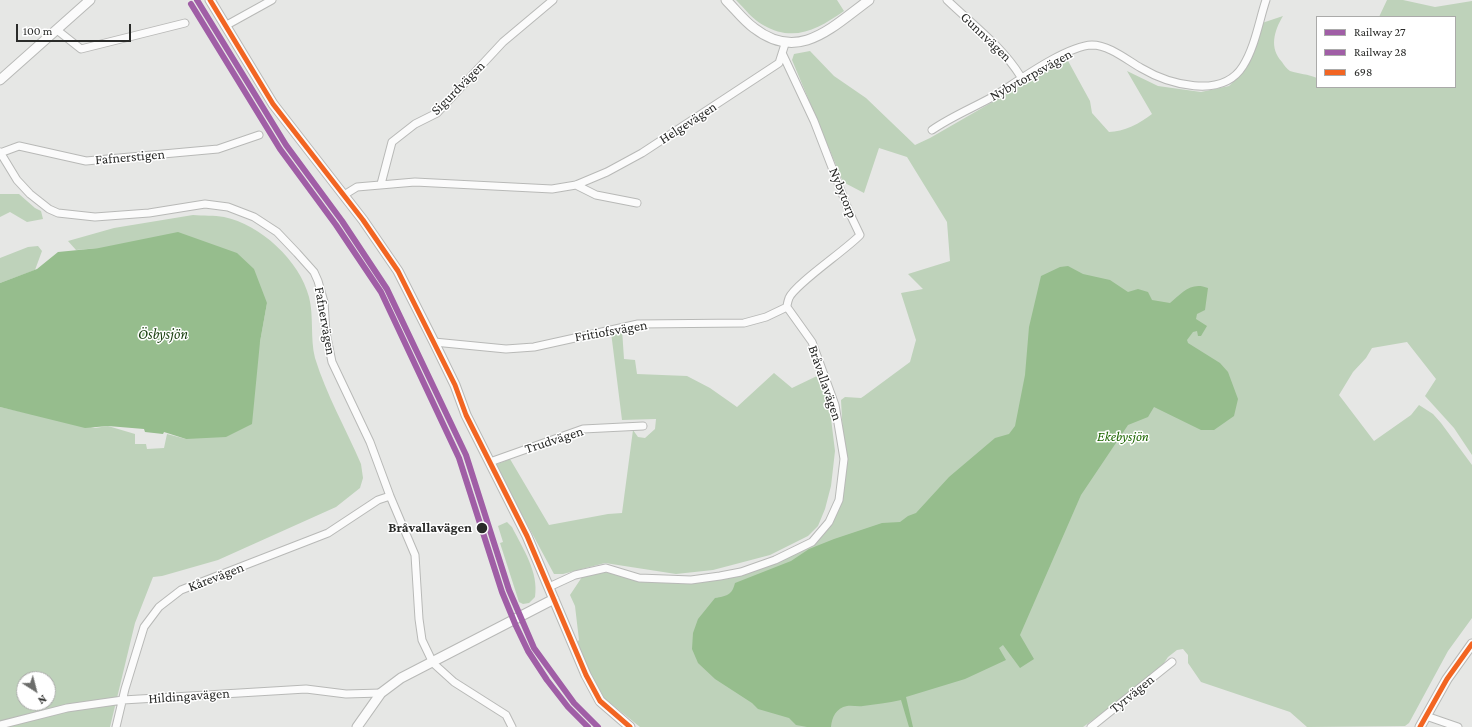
<!DOCTYPE html>
<html>
<head>
<meta charset="utf-8">
<style>
  body { margin:0 }
  #map { position:relative; width:1472px; height:727px; overflow:hidden; background:#e6e7e5; font-family:"Crimson Pro",serif }
  canvas { display:block }
  .legend { position:absolute; left:1316px; top:16px; width:140px; height:72px; box-sizing:border-box; background:#fff; border:1px solid #aaaaa9; margin:0; padding:5px 7px; list-style:none; font-size:12px; color:#2a2b29 }
  .legend li { display:flex; align-items:center; gap:8px; height:20px }
  .legend b { width:20px; border:1px solid #aaaaa9 }
  .north { position:absolute; left:16px; top:671px; width:40px; height:40px; box-sizing:border-box; background:#fff; border:1px solid #aaaaa9; border-radius:50%; rotate:144deg; font-size:11px; font-weight:700; line-height:16px; text-align:center; color:#2a2b29 }
  .north::after { content:''; display:block; margin:auto; width:14px; height:18px; background:#6c6d6b; clip-path:polygon(50% 0,100% 100%,50% 72%,0 100%) }
  .scale { position:absolute; left:16px; top:24px; width:115px; height:18px; box-sizing:border-box; border:2px solid #2a2b29; border-top:0; padding-left:5px; font-size:12px; line-height:14px; white-space:nowrap; color:#2a2b29; -webkit-text-stroke:3px #fff; paint-order:stroke }
</style>
</head>
<body>
<div id="map">
<canvas width="1472" height="727"></canvas>
<ul class="legend">
<li><b style="height:5px;background:#a05ea6"></b>Railway 27</li>
<li><b style="height:5px;background:#a05ea6"></b>Railway 28</li>
<li><b style="height:5px;background:#f26522"></b>698</li>
</ul>
<div class="north">N</div>
<div class="scale">100 m</div>
</div>
<script>
const g = document.querySelector('canvas').getContext('2d');
g.lineJoin = 'round';
function fillPath(path, color) { g.fillStyle = color; g.fill(path, 'evenodd'); }
function trace(path, color, width, dash) { g.strokeStyle = color; g.lineWidth = width; g.lineCap = dash ? 'butt' : 'round'; g.setLineDash(dash || []); g.stroke(path); }
function drawText(font, color, halo, rows, align = 'center') {
  g.font = font + ' "Crimson Pro",serif'; g.lineWidth = 3; g.setLineDash([]); g.textBaseline = 'middle'; g.strokeStyle = halo; g.fillStyle = color; for (const [text, x, y, turn = 0] of rows) {
    g.save(); g.translate(x, y); g.rotate((+turn || 0) * Math.PI / 180); g.textAlign = isNaN(turn) ? turn : align; if (halo) g.strokeText(text, 0, 0); g.fillText(text, 0, 0); g.restore();
  }
}
const green = new Path2D(`
  M736,0H837L844,11C818,29 794,43 763,25C753,20 744,8 736,0Z
  M1387,0H1403L1435,7L1472,1V455L1454,428L1425,396L1436,379L1407,342L1372,348L1366,358L1353,372L1339,395L1374,441L1411,415L1419,405L1433,414L1441,423L1472,465V618L1448,651L1409,723L1405,726L1307,727L1290,712L1201,682L1188,663V655L1183,649L1177,650L1168,657L1162,666L1152,677L1083,727H640L604,698L583,659L577,642L579,640L575,606L570,595L582,577L593,573L604,572L652,580L703,581L797,551L825,526L838,494L843,437L841,400L845,397L861,398L864,396L910,362L916,340L901,293L923,289L908,274L950,261L947,222L907,157L879,148L864,193L843,182L792,60L794,54L810,51L834,76L866,98L915,145L930,138L1067,59L1090,101L1092,113L1109,132C1123,132 1141,123 1152,114L1127,71L1158,86L1201,92L1229,86L1245,70L1262,23L1283,16C1274,31 1269,48 1282,62C1284,65 1287,69 1290,71C1299,74 1308,74 1317,78V87H1455V17H1379Z
  M0,194H19L35,208L41,211L43,219L27,222L10,212L0,217Z
  M193,215C203,216 214,215 224,217C260,224 300,261 309,297C314,316 310,338 315,358C326,394 346,429 361,464L363,478L360,488L336,507L218,560L162,576L153,577L135,623L110,727H0L3,723L0,721V407L95,428L108,426L135,434V444H146L147,449L164,448L167,434L186,439L260,342L267,303L99,248L76,250L68,241L114,228ZM24,679H48V703H24Z
  M38,246L42,251L35,270L0,283V258L28,247Z
  M622,329L624,359L635,360L637,374L687,376L710,388L737,407L774,373L792,388L819,375L828,394L835,451L831,486L825,509L818,526L808,536L770,555L713,570L676,574L605,563L563,574H554L495,465L510,459L549,525L608,514L622,513L633,430L638,437L645,438L655,429L656,419L622,420L611,332Z
  M507,522L512,527C523,549 539,572 535,597L529,603L523,604L519,602L500,543L503,542L498,526Z`);
const water = new Path2D(`
  M178,232L237,253L254,269L267,303L260,342L252,424L226,437L186,439L164,432L163,434L145,432L144,429L108,426L85,428L0,407V283L37,269L58,252L99,248Z
  M1068,266L1083,274L1110,280L1128,292L1138,289L1148,292L1152,300L1170,303C1182,293 1191,281 1208,288L1205,310L1197,314L1196,319L1207,326L1201,336H1198L1197,331L1193,332L1187,340L1188,343L1220,363L1228,372L1238,399L1234,416L1214,430H1201L1154,407L1148,417L1128,425L1081,495L1020,635L1034,659L1020,668L1003,645L999,648L1006,660L965,679L906,697L913,727H909L901,700C888,703 875,704 863,706C858,707 852,705 847,706C836,708 832,717 831,727H807L796,725L789,718L758,709L752,703L715,679L698,663L692,649L693,633L698,619L715,598C727,596 732,595 735,583L791,561L809,549L834,539L882,523L900,522L908,516L916,513L949,477L995,438L1009,434L1015,426L1025,375L1029,327L1041,276L1060,267Z`);
const minor = new Path2D(`
  M947,0C973,25 1002,46 1021,77
  M225,26L272,0
  M57,30L81,49L185,23
  M783,55L814,121L850,214L860,235C846,250 795,284 789,298C788,301 787,304 787,307
  M932,130C952,116 975,107 996,95C1018,81 1066,46 1092,45C1109,45 1127,60 1141,68C1168,84 1222,100 1243,66C1255,47 1259,21 1266,0
  M0,152L17,180L30,194L49,209L58,213L95,217L149,213L205,204L228,207L254,217L277,232L297,253L314,272L318,281L324,302L326,333L332,362L370,442L390,496L415,555L419,619L422,640L433,663L454,682L506,715L512,727
  M0,153L19,146L86,161L218,149L259,135
  M381,184L392,142L415,124L437,113L503,42L553,0
  M576,185L596,195L637,203
  M344,195L357,187L415,182L552,189L576,185L607,172L642,153L779,63L785,44
  M434,342L506,349L534,347L638,324L744,323L766,317L787,307
  M490,462L583,429L643,426
  M549,587L575,575L606,568L639,578L691,580L720,576L741,572L775,560L812,542L829,522L839,500L844,459L835,405L812,342L787,307
  M1426,716L1458,727
  M0,725L67,708L123,700L306,689L346,694L381,693
  M116,727L125,689L144,627L159,607L181,590L328,533L378,500L390,496
  M1091,727L1172,662`);
const tertiary = new Path2D(`
  M210,0L273,104L363,220L398,271L434,342L455,385L466,415L527,536L586,675L600,701L630,727
  M726,0C735,9 744,21 754,28C799,63 832,27 869,0
  M0,80L90,0
  M357,727L381,693L401,678L554,599
  M1420,727L1447,679L1472,644`);
const bus1 = new Path2D(`
  M210,0L273,104L363,220L398,271L455,385L466,415L527,536L586,675L600,701L630,727
  M1420,727L1447,679L1472,644`);
const rail1 = new Path2D(`
  M197,0L286,145L342,221L387,289L466,455L509,590L534,648L574,703L598,727`);
const rail2 = new Path2D(`
  M191,4L280,149L336,225L381,292L459,458L502,592L516,626L528,651L547,680L568,707L588,727`);
const markers = [
  [482,528,6,"#2a2b29"]
];
const streetNames = [
  ["Gunnvägen",986,37,44],
  ["Nybytorpsvägen",1031,75,-29],
  ["Sigurdvägen",458,88,-45],
  ["Helgevägen",688,123,-33],
  ["Fafnerstigen",130,157,-5],
  ["Nybytorp",843,193,68],
  ["Fafnervägen",325,321,80],
  ["Fritiofsvägen",611,331,-10],
  ["Bråvallavägen",825,383,71],
  ["Trudvägen",554,440,-18],
  ["Kårevägen",216,577,-21],
  ["Tyrvägen",1132,694,-39],
  ["Hildingavägen",189,696,-4]
];
const parkNames = [
  ["Ekebysjön",1123,437]
];
const stopNames = [
  ["Bråvallavägen",472,528]
];
const waterNames = [
  ["Ösbysjön",163,334]
];
fillPath(green, '#bed2ba');
fillPath(water, '#96bd8d');
trace(minor, '#b8b9b7', 9);
trace(tertiary, '#b8b9b7', 11);
trace(minor, '#fbfbfb', 7);
trace(tertiary, '#fbfbfb', 9);
trace(bus1, '#f26522', 5);
trace(rail1, '#a05ea6', 6);
trace(rail2, '#a05ea6', 6);
for (const [x, y, r, color] of markers) { const dot = new Path2D(); dot.arc(x, y, r, 0, 2 * Math.PI); g.fillStyle = color; g.fill(dot); trace(dot, '#fff', 1.5); }
drawText('14px', '#2a2b29', '#fff', streetNames);
drawText('italic 14px', '#1d6600', '#fff', parkNames);
drawText('bold 14px', '#2a2b29', '#fff', stopNames, 'right');
drawText('italic 15px', '#183e0e', '#fff', waterNames);
</script>
</body>
</html>
